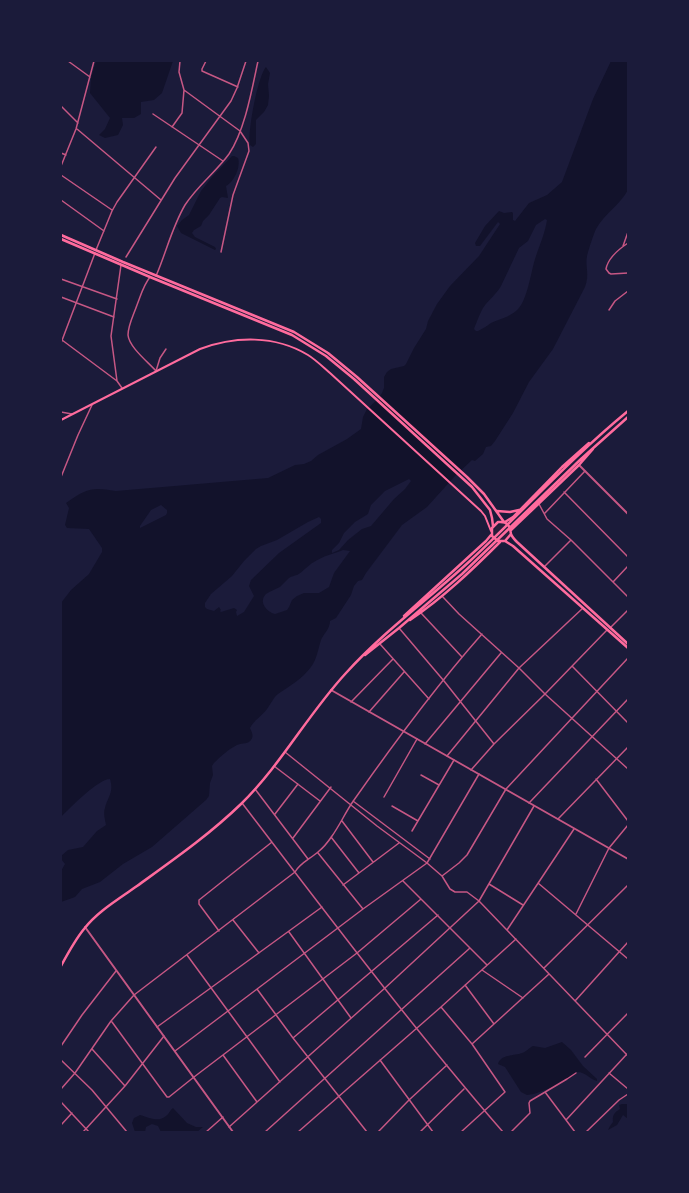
<!DOCTYPE html>
<html>
<head>
<meta charset="utf-8">
<style>
  body { margin:0 }
  #map { position:relative; width:689px; height:1193px; overflow:hidden; background:#1b1b3a; font-family:Overpass,sans-serif }
  canvas { display:block }
  .frame { position:absolute; inset:0; border:62px solid #1b1b3a; pointer-events:none }
</style>
</head>
<body>
<div id="map">
<canvas width="689" height="1193"></canvas>
<div class="frame"></div>
</div>
<script>
const g = document.querySelector('canvas').getContext('2d');
g.lineJoin = 'round';
function fillPath(path, color) { g.fillStyle = color; g.fill(path, 'evenodd'); }
function trace(path, color, width, dash) { g.strokeStyle = color; g.lineWidth = width; g.lineCap = dash ? 'butt' : 'round'; g.setLineDash(dash || []); g.stroke(path); }
const green = new Path2D(`
  M494 532a8 8 0 1 1 16 0a8 8 0 1 1-16 0Z`);
const water = new Path2D(`
  M96,61H173L162,93L154,100L141,102V114L134,118H122L123,125L118,135L105,138L99,135L105,129L110,118L90,93L91,78Z
  M611,61H628V190C620,205 604,214 596,229C593,236 589,248 587,256C585,267 590,274 585,287L553,349L529,382L513,413L495,441L491,446L486,447L483,454L475,461L472,460L455,476L427,507L402,525L366,573L362,580L358,581L354,586L351,595L336,618L330,621C330,629 324,633 321,640C318,649 317,659 311,667C302,679 290,686 278,694C273,698 271,704 267,709C262,716 254,720 250,728C252,733 255,737 249,742C246,744 241,743 237,745C229,749 221,756 214,763L212,766L213,775L210,783L209,796L206,800L152,847L123,864L100,882L82,889L75,897L61,902V871L65,864L61,859V856L68,850L83,847L97,831L106,825C105,819 103,813 105,808C108,796 114,793 110,779C98,779 70,808 61,817V603L71,590L89,574L102,552V548L89,529L67,528L65,525L69,508L66,503C87,488 92,487 116,491L268,478L295,465L304,464L311,461L318,455L347,439L361,429L363,417L367,409L377,400L382,393L384,388V377L387,372L391,369L404,366L406,364L414,348L426,329L428,321L437,304L450,286L479,256L500,224L498,222L480,246H476L475,243L485,226L499,211L504,213L512,212L513,213V220L515,221L529,203L547,195L562,182L593,99ZM545,219L547,220C545,233 540,244 536,256C531,269 528,302 516,311C509,317 500,319 491,323C487,326 482,329 478,331H476L474,329C476,324 480,313 483,308C488,300 496,295 501,286L519,248L528,241L536,225ZM409,479L411,481L405,489L394,499L371,526L362,529L348,540L339,550L332,553V550L339,543L344,533L355,522L368,514L371,505L385,491ZM161,505L167,510V513L166,515L140,528V526L151,510ZM319,517L321,519V523L279,553L251,580L249,586L254,596L244,612L237,616L236,612L237,610L234,608L221,612L220,611L221,610L219,607L214,611L207,609L205,607V603L211,594L232,576L244,561L256,549L261,546L277,540L308,522ZM343,550L350,551L334,573L329,587L319,593H304L297,596L292,600L289,607L287,610L275,614C267,612 258,602 266,594C270,591 276,589 280,587C283,584 286,581 289,578C292,576 294,576 297,575C303,572 308,565 314,562C323,556 333,554 343,550Z
  M266,67L270,73L268,84L269,96L268,105L264,112L256,120V144L253,147L250,145C247,133 258,75 266,67Z
  M232,156H234L238,158C241,167 234,182 226,186L228,198L222,197L220,198L209,215L203,221L201,226L194,230L192,233L195,237L215,247L216,249L215,250L181,233L177,226L182,220L189,215L201,191L212,177Z
  M562,1042L571,1050L583,1066L597,1079V1081C589,1079 586,1072 577,1072L553,1087L534,1094L527,1095L521,1092L505,1067L498,1064C501,1054 514,1056 522,1053C526,1052 529,1048 533,1046L545,1048Z
  M622,1104H628V1119L623,1115L617,1125L608,1130L610,1126L613,1122C612,1115 615,1112 620,1109L619,1105Z
  M173,1108L187,1123L196,1127H203L197,1132H161L158,1126L152,1124L146,1127L145,1132H135L132,1123L134,1118L140,1115C148,1117 158,1123 166,1116C169,1114 170,1110 173,1108Z`);
const minor = new Path2D(`
  M68,61L90,77
  M206,61L202,69V71L238,87
  M184,90L240,131L248,143L249,151L233,195L221,252
  M61,106L78,123
  M153,114L223,161
  M172,127L182,113L184,90L179,72L180,61
  M77,129L161,200
  M61,153L66,155
  M61,166L76,129L94,61
  M61,175L112,210
  M61,200L104,231
  M628,243C619,249 608,258 606,269L609,273L611,274L628,273
  M623,246L628,232
  M96,250L112,211L117,202L156,147
  M126,257L175,178L231,101L237,88L246,61
  M121,265L111,336L117,381L122,388
  M156,276C166,253 172,227 185,205C197,186 216,172 229,154C245,130 252,89 258,61
  M150,277C143,286 141,295 137,305C134,314 128,325 128,335C129,347 148,362 156,371L160,358L166,349
  M61,279L117,299
  M61,297L114,317
  M609,310L615,301L628,291
  M62,340L117,381
  M61,343L95,253
  M61,412L72,414
  M61,477L78,435L92,405
  M564,492L628,557
  M539,504L547,519L571,540L628,597
  M545,513L585,471
  M544,567L571,540
  M613,582L628,566
  M442,596L459,614L519,668L545,694L628,769
  M421,613L462,657
  M399,628L444,681L494,744
  M610,628L628,610
  M380,644L429,699
  M572,666L628,723
  M351,702L393,659
  M369,712L404,672
  M425,744L501,653
  M285,752L377,826L427,863L442,876L450,889L455,892H467L479,901L628,1056
  M447,756L519,668L583,608
  M274,766L320,801
  M471,770L494,744L545,694L607,630
  M421,775L439,785
  M596,779L628,821
  M255,789L308,859
  M384,797L417,739
  M353,801L430,859
  M242,803C327,914 411,1026 503,1132
  M529,803L628,699
  M392,806L418,821
  M275,814L298,784
  M558,819L628,747
  M342,821L373,862
  M412,831L454,760
  M331,837L359,873
  M293,838L331,787
  M318,853L363,909
  M442,876L459,863L467,855L506,789L628,658
  M403,881L487,965
  M538,883L628,959
  M489,884L523,905
  M343,885L399,843
  M576,914L609,848L628,825
  M233,920L259,953
  M507,930L574,829
  M219,931L199,904V900L272,842
  M289,932L351,1018
  M187,955L280,1082
  M544,968L628,885
  M482,970L523,998
  M465,985L494,1024
  M257,989L293,1038L367,1132
  M575,1001L628,942
  M441,1007L472,1044L549,974
  M112,1022L167,1097H169L194,1077L357,953L421,899
  M157,1027L322,907
  M293,1038L438,915
  M61,1046L82,1015L116,971
  M92,1049L125,1086
  M175,1051L363,909L427,863L479,774
  M223,1055L257,1102
  M585,1057L628,1013
  M61,1060L92,1090L127,1132
  M380,1060L433,1132
  M609,1073L628,1089
  M61,1089L75,1073L111,1021L134,995L295,872C300,863 310,859 318,852C323,848 328,842 332,836C340,825 346,811 354,800C394,743 436,686 482,634
  M545,1092L575,1132
  M61,1102L89,1132
  M566,1120L627,1054
  M61,1125L72,1113
  M229,1127L385,988L479,901L534,806
  M83,1132L125,1086L164,1036
  M206,1132L223,1117
  M265,1132L470,948
  M298,1132L441,1007L516,939
  M378,1132L409,1100L447,1065
  M420,1132L464,1089
  M461,1132L505,1092L472,1044
  M511,1132L530,1113L529,1103L530,1101L567,1079L576,1073
  M586,1132L619,1100L628,1094`);
const tertiary = new Path2D(`
  M579,465L628,514
  M331,690L628,859
  M85,927L233,1132`);
const secondary = new Path2D(`
  M61,420L200,349C235,336 275,335 308,355C316,360 323,367 330,373L481,511L485,516L491,531`);
const primary = new Path2D(`
  M61,235L123,262L294,332L328,353L357,377L467,477L484,494L504,522
  M61,239L150,277L292,335L326,356L354,379L472,487L490,510L492,518L493,526
  M497,511L510,512L519,510
  M505,522L513,517L562,467L589,443
  M511,530L579,465L593,449
  M511,534L505,541H498L492,536V528L498,522C508,521 510,526 511,534C512,537 515,540 517,542L628,644
  M505,541L513,546L628,648
  M404,616L486,541L491,535
  M410,620C443,598 473,569 500,542
  M365,655L399,628L462,574L581,459L628,417
  M61,966C68,953 75,940 84,929C98,911 119,899 137,886C173,860 209,835 241,804C281,765 308,714 346,673C384,631 430,598 471,560C523,511 572,457 628,411`);
fillPath(green, '#2a1e3b');
fillPath(water, '#12122b');
trace(minor, '#c65784', 1.5);
trace(tertiary, '#c65784', 2);
trace(secondary, '#ff6b9d', 2);
trace(primary, '#ff6b9d', 2.5);
</script>
</body>
</html>
